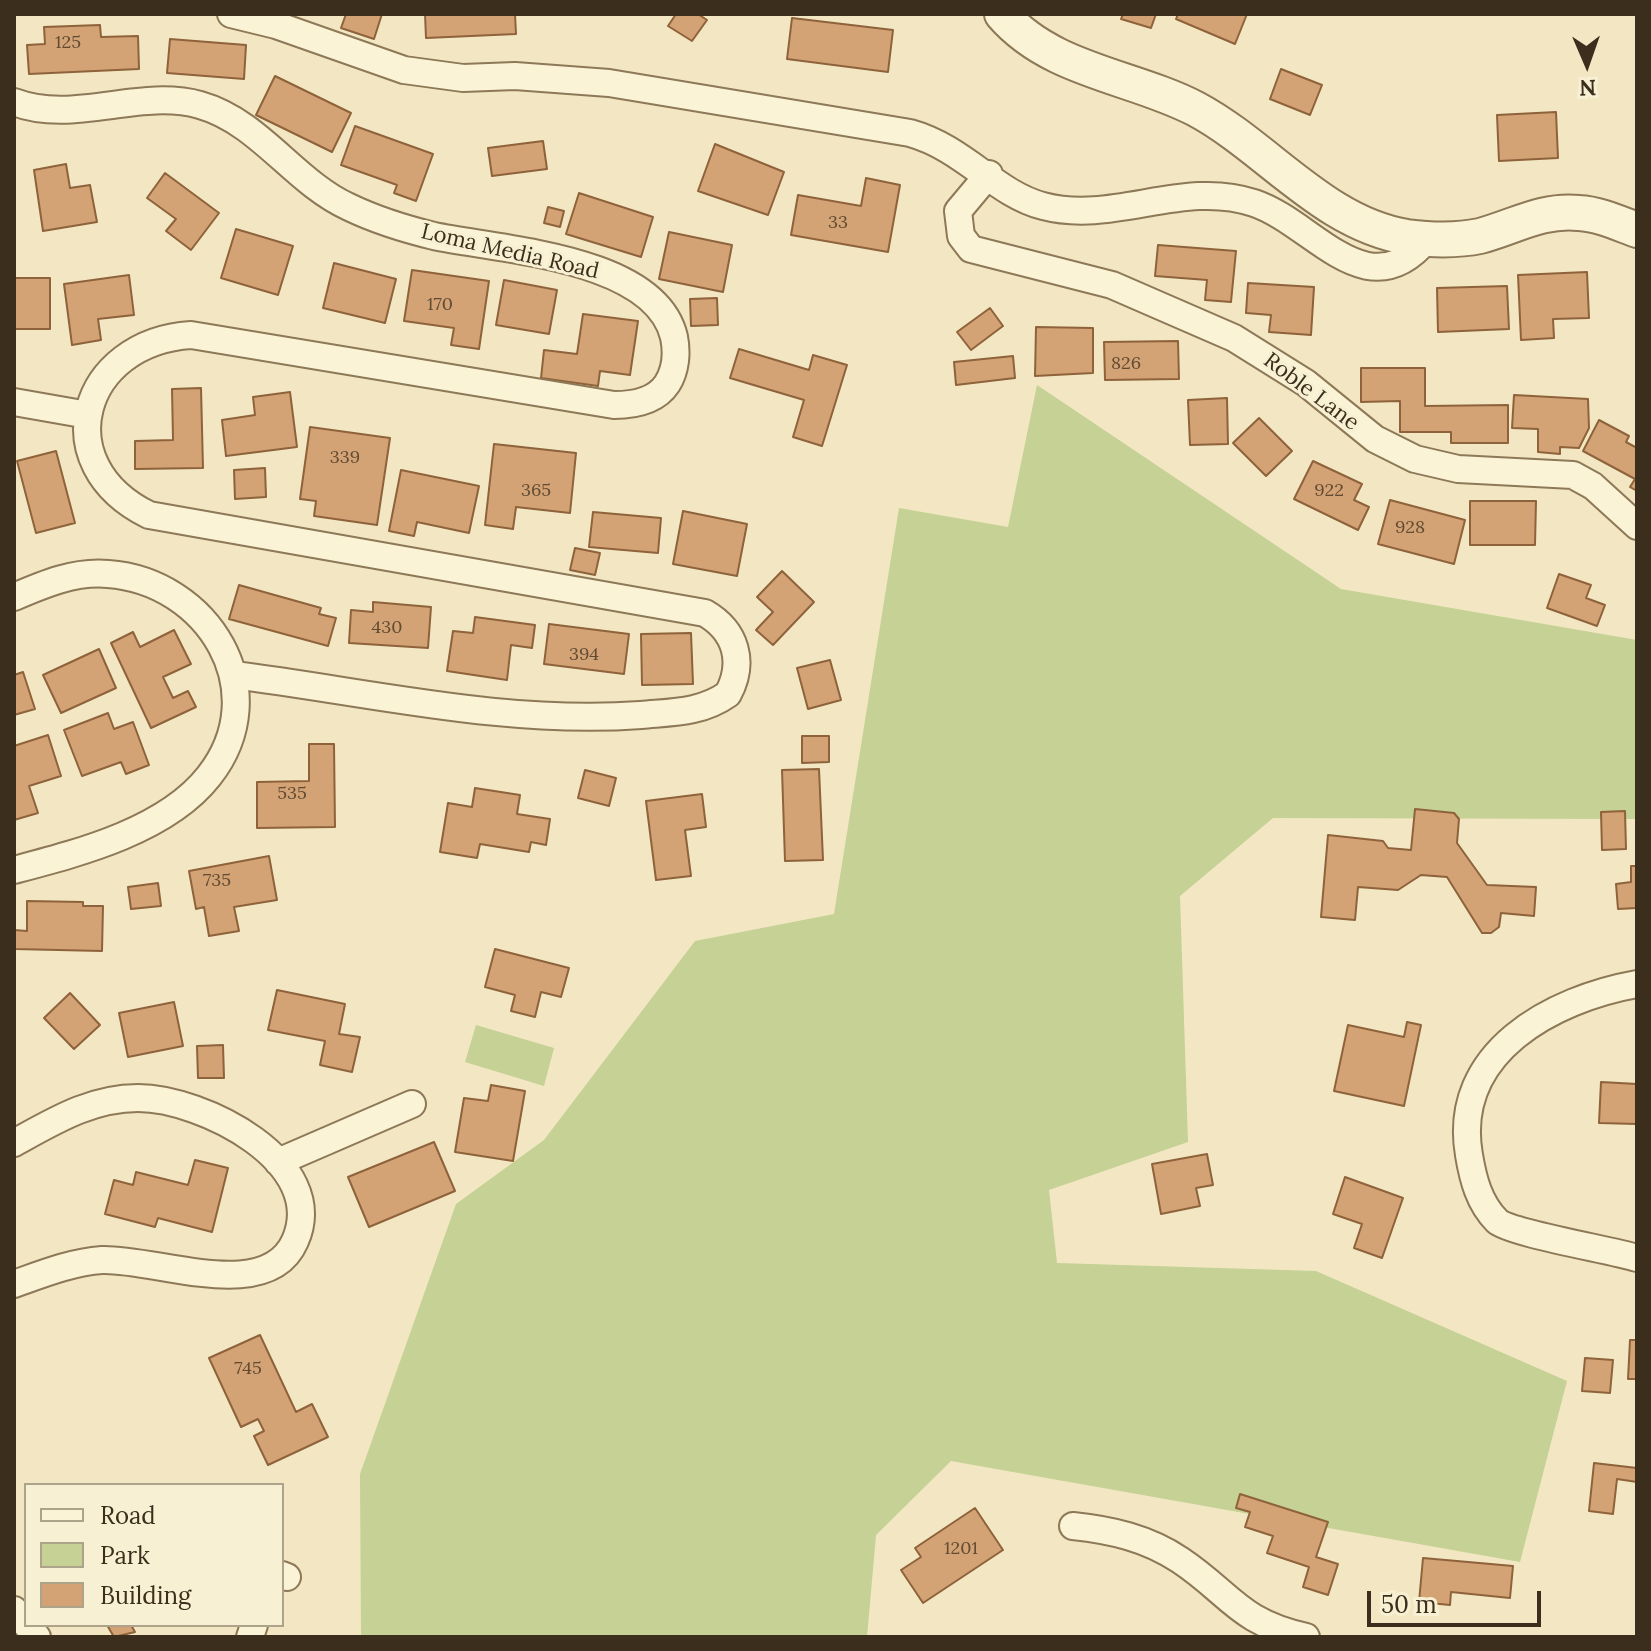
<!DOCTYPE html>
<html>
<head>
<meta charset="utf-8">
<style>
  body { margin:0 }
  #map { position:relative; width:1651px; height:1651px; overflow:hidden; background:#f2e7c2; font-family:Lora,serif }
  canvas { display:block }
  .frame { position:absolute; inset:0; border:16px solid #3c2e1d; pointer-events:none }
  .legend { position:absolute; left:24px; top:1483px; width:260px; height:144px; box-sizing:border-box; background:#f8f0d2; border:2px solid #ada28a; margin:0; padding:10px 14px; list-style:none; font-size:24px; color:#3c2e1d }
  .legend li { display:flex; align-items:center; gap:16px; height:40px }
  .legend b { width:40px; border:2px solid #ada28a }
  .north { position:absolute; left:1547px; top:24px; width:80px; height:80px; -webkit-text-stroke:6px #f8f0d2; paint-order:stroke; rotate:178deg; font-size:22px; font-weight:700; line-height:32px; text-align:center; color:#3c2e1d }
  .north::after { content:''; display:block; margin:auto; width:28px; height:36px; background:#3c2e1d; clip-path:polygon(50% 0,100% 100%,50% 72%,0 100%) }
  .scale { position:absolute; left:1367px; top:1591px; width:174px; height:36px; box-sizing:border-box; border:4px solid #3c2e1d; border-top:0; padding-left:10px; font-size:24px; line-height:28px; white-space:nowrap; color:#3c2e1d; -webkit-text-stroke:6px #f8f0d2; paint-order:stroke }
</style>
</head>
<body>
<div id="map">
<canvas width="1651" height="1651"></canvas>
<div class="frame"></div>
<ul class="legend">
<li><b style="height:10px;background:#fbf3d6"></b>Road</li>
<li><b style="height:22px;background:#c5d195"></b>Park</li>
<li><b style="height:22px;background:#d3a375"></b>Building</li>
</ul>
<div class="north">N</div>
<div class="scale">50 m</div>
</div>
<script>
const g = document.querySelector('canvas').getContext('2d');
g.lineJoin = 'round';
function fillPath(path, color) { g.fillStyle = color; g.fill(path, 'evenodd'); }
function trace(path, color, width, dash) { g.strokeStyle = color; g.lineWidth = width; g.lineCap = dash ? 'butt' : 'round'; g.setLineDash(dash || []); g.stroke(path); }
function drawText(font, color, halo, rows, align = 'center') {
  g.font = font + ' Lora,serif'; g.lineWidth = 6; g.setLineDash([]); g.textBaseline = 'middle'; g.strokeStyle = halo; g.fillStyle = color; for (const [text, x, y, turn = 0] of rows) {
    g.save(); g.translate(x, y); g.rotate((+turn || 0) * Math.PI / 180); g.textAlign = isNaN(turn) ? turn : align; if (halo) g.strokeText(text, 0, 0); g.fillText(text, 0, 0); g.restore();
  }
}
const green = new Path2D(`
  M1037,385L1341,589L1637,640L1635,819L1273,818L1180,896L1188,1142L1049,1190L1057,1263L1316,1271L1567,1381L1520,1562L951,1461L876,1535L867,1637H361L360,1474L456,1204L544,1140L695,941L834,914L899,508L1008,527Z
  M476,1025L554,1048L544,1086L465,1062Z`);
const building = new Path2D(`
  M346,14H382L374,39L341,28Z
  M425,14H515L516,34L426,38Z
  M676,14H698L707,20L692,41L668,26Z
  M1123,14H1156L1151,28L1121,19Z
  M1178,14H1247L1235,44L1176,19Z
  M792,18L893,30L888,72L787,59Z
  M100,25L101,37L138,36L139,69L29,74L27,45L45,44L44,27Z
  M170,39L246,45L244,79L167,73Z
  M1281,69L1322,85L1310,115L1270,99Z
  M275,76L351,113L332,152L256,115Z
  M1556,112L1558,158L1499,161L1497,115Z
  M355,126L433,154L416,201L394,193L397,185L341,165Z
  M543,141L547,169L492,176L488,148Z
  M715,144L784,172L768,215L698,191Z
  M66,164L70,188L90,185L97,222L43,231L34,170Z
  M165,173L219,213L191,250L166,231L176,219L147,198Z
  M866,178L900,185L888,252L791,235L798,195L861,206Z
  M579,193L653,217L641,257L566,234Z
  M548,207L564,211L560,227L544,223Z
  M236,229L293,246L278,295L221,278Z
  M669,232L732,245L723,292L659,279Z
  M1158,245L1236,251L1231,302L1205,300L1207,280L1155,276Z
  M334,263L396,279L385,323L323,308Z
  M412,270L489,281L479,349L451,345L454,328L404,321Z
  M1587,272L1589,318L1553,319L1554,338L1521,340L1518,275Z
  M129,275L134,315L98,319L101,340L72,345L64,284Z
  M14,278H50V329H14Z
  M504,280L557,290L549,334L496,325Z
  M1248,283L1314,287L1311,335L1269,332L1271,315L1246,313Z
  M1507,286L1509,329L1438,332L1437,288Z
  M717,298L718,325L691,326L690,299Z
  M990,308L1003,326L971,350L957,332Z
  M583,314L638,321L630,375L600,371L598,386L541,378L544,350L577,354Z
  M1036,327L1093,328V373L1035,376Z
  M1178,341L1179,379L1105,380L1104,342Z
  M739,349L809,370L813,355L847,365L822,446L793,437L804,400L730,378Z
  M1013,356L1015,378L956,385L954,362Z
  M1361,368H1425V406L1508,405V443H1451V432H1400V401L1361,402Z
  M201,388L203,468L135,469V441L173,440L172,389Z
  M290,392L297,447L226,456L222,420L255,415L253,397Z
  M1514,395L1588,399L1589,428L1579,448L1560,447V454L1538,452V429L1512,428Z
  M1227,398L1228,444L1190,445L1188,400Z
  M1259,418L1292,451L1266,476L1233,443Z
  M1599,420L1629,436L1626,442L1637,448V491L1630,487L1635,479L1583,451Z
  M310,427L390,438L377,525L314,516L316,501L300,499Z
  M494,444L576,453L570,513L516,507L513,529L485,525Z
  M56,451L75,523L36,533L17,461Z
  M1313,461L1362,484L1354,500L1369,507L1358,530L1294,499Z
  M265,468L266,497L235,499L234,470Z
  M401,470L479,486L469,533L417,522L414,536L389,531Z
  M1390,500L1465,520L1454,564L1378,544Z
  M1470,501H1536L1535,545H1470Z
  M683,511L747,524L737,576L673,564Z
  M593,512L661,518L658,553L589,547Z
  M575,548L600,553L595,575L570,570Z
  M782,571L814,602L773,645L756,630L773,612L757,597Z
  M1559,574L1591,585L1586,598L1605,605L1597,626L1547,608Z
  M239,585L321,608L319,614L336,618L328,646L229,619Z
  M373,602L431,607L428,648L349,643L351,610L373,612Z
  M475,617L535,625L532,648L511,645L507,680L447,671L453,631L473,633Z
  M549,624L629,634L624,674L544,664Z
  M174,630L191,664L163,677L173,698L188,691L196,707L151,728L111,643L133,632L140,647Z
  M691,633L693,684L642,685L641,634Z
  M99,649L116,688L61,713L43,675Z
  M830,660L841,700L808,709L797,668Z
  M23,672L35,709L14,715V675Z
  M108,713L114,729L133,722L149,765L126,774L121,762L82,776L64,730Z
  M48,735L61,776L29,786L38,813L14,820V746Z
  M802,736H829V762L802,763Z
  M309,744H334L335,827L257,828V782L309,781Z
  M819,769L823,860L785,861L782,770Z
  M585,770L616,778L609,806L578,798Z
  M475,788L520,795L517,814L550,819L546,845L531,842L529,852L480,844L477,858L440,852L448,803L472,807Z
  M702,794L706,827L685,830L691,876L656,880L646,801Z
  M1415,809L1454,813L1459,819L1457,843L1487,885L1536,887L1534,916L1501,913L1499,927L1491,933H1482L1447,877L1421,875L1398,890L1358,887L1355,920L1321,917L1328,835L1383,841L1388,848L1411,850Z
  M1625,811L1626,849L1602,850L1601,812Z
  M269,856L277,900L234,907L239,931L209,936L204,907L196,909L189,871Z
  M1631,866H1637V908L1618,909L1616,884L1631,882Z
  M158,883L161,906L131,909L128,887Z
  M27,901L83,902V906H103L102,951L14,949V930L27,931Z
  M495,949L569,968L561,997L541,992L535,1017L511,1011L515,995L485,987Z
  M277,990L345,1004L339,1034L360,1037L352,1072L320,1065L325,1041L268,1030Z
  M70,993L100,1025L74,1049L44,1018Z
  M174,1002L183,1046L128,1057L119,1013Z
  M1407,1022L1421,1025L1404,1106L1334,1091L1348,1025L1404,1037Z
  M223,1045L224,1078H198L197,1046Z
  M1601,1082L1637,1084V1124L1599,1123Z
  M491,1085L525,1091L513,1161L455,1152L464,1098L488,1101Z
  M434,1142L455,1191L369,1227L348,1177Z
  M1207,1154L1213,1185L1196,1188L1200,1206L1161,1214L1152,1164Z
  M195,1160L228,1168L212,1232L158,1218L155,1227L105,1214L114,1180L133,1185L136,1172L188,1185Z
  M1345,1177L1403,1198L1382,1258L1354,1248L1362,1224L1333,1214Z
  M260,1335L296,1412L312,1404L328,1437L268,1465L254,1436L264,1431L258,1419L241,1427L209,1358Z
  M1630,1340H1637V1379H1628Z
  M1585,1358L1613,1360L1610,1393L1582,1391Z
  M1594,1463L1637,1468V1482L1617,1479L1613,1514L1589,1511Z
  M1240,1494L1328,1522L1316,1557L1338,1564L1328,1595L1303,1587L1309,1567L1267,1553L1273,1536L1245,1527L1250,1512L1236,1508Z
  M975,1508L1003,1550L923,1603L901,1570L921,1557L915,1548Z
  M1423,1558L1513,1566L1510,1598L1451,1592L1450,1605L1419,1602Z
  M107,1625H131L135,1632L114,1637Z`);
const minor = new Path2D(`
  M231,14L276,25L404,70L463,78L515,76L609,83L910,133C964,148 996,194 1043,206C1114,225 1183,179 1254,203C1314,223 1367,311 1427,239
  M14,102C74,125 139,88 200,105C260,122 294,182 349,207C376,220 405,229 434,236C500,250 655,257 674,337C677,352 676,370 667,384C655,402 633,405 614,405L191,335C81,342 45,464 149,515L705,613C736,631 745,662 728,694C701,713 673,712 641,715C504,725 369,692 234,675
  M989,174L958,211L961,236L971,249L1112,285L1234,338L1306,383L1375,439L1415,459L1458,469L1573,475L1593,486L1637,526
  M14,402L88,415
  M14,597C44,584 75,571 108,574C208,581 276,691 209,776C166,831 78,853 14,870
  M1637,984C1553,999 1451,1052 1469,1155C1473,1179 1479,1203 1497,1221C1510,1233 1611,1250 1637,1258
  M14,1143C54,1121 91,1098 138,1098C202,1098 330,1162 295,1241C267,1305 156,1258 102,1260C72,1262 42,1274 14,1284
  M278,1162L412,1104
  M1073,1526C1111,1530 1147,1538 1180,1560C1231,1594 1238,1622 1306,1637
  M282,1575L287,1577
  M14,1610L37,1637
  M250,1637L254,1625`);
const tertiary = new Path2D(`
  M1002,14C1051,71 1133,76 1196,109C1267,147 1324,224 1407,237C1431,240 1456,241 1480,236C1514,227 1542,209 1579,213C1599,214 1618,223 1637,230`);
const numberNames = [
  ["125",68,43],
  ["33",838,223],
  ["170",440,305],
  ["826",1126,364],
  ["339",345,458],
  ["365",536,491],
  ["922",1329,491],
  ["928",1410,528],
  ["430",387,628],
  ["394",584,655],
  ["535",292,794],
  ["735",217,881],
  ["745",248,1369],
  ["1201",961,1549]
];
const streetNames = [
  ["Loma Media Road",510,252,13],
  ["Roble Lane",1311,392,37]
];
fillPath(green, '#c5d195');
fillPath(building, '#d3a375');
trace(building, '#8e623b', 2);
trace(minor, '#8d7857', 30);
trace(tertiary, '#8d7857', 38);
trace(minor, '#fbf3d6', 26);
trace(tertiary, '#fbf3d6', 34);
drawText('18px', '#624b33', null, numberNames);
drawText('22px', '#3c2e1d', '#f8f0d2', streetNames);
</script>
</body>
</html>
